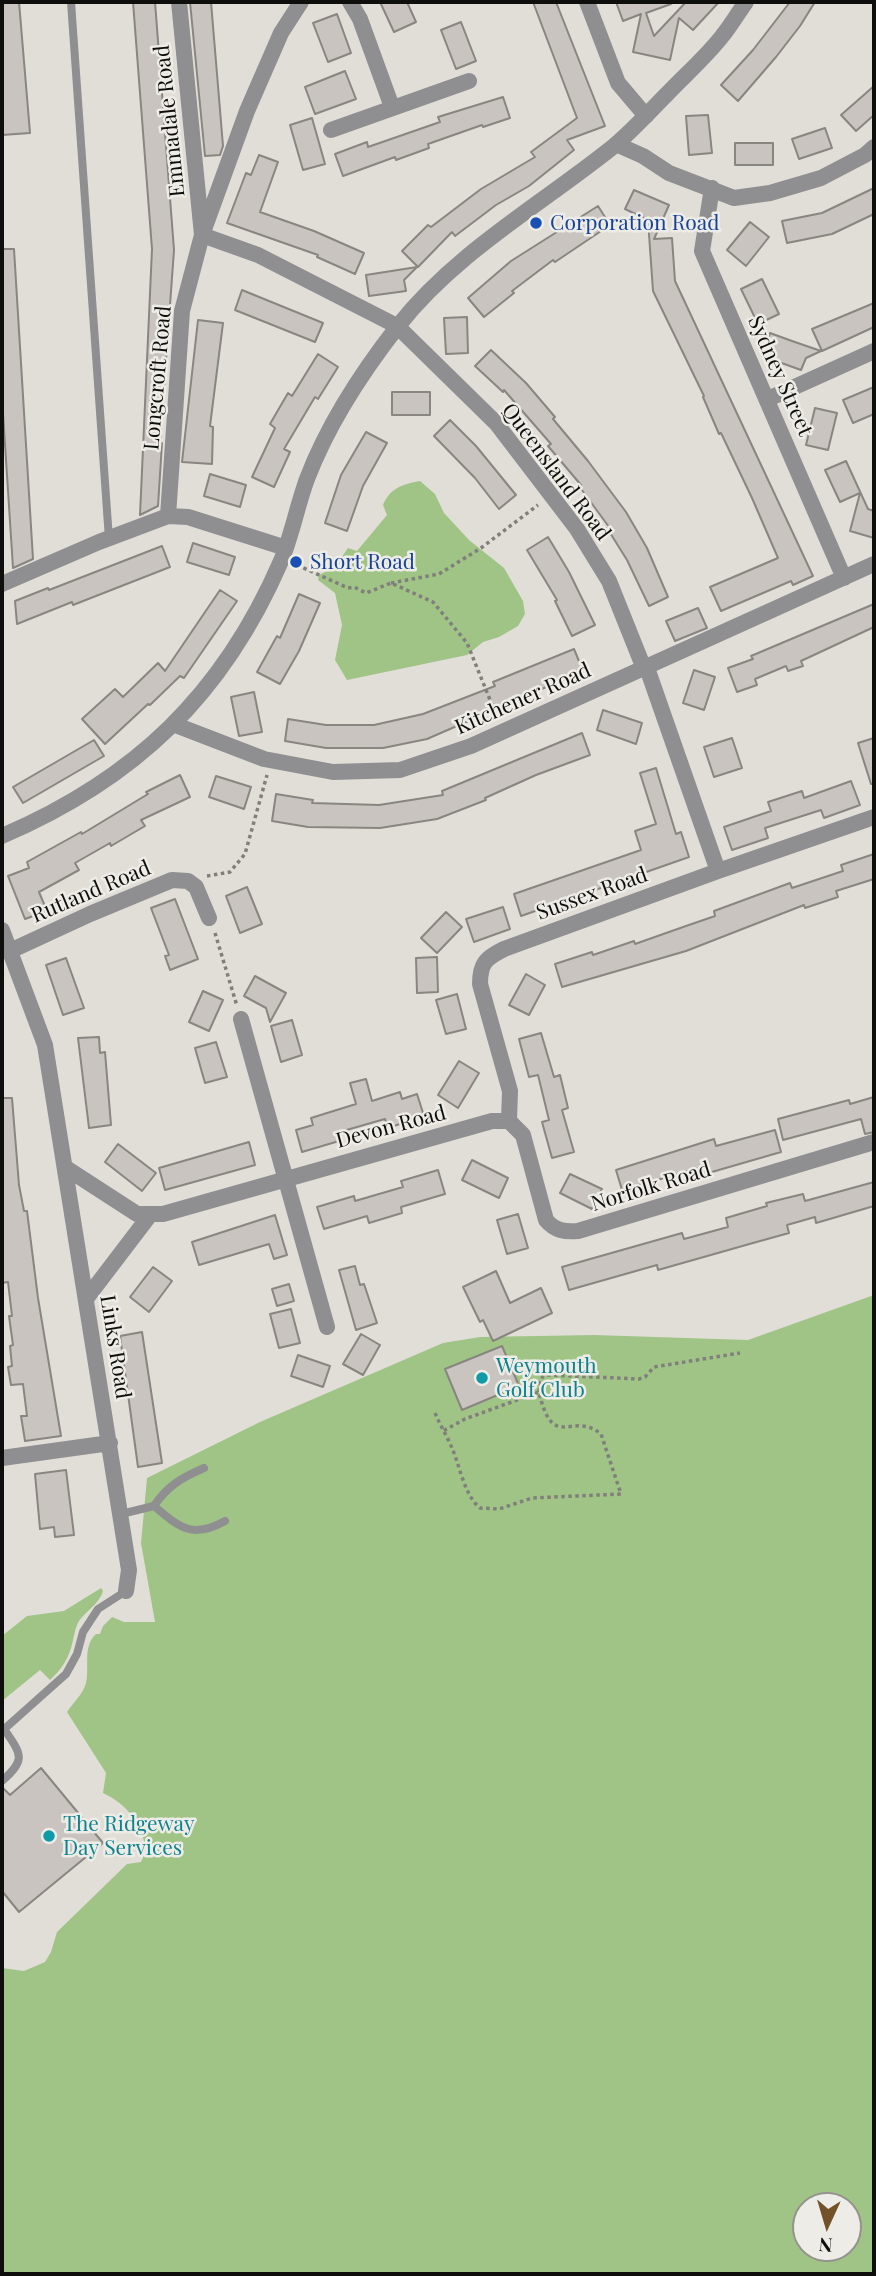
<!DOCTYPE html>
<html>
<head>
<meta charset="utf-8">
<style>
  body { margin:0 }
  #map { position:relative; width:876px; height:2276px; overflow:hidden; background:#e1ded8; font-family:"Playfair Display",serif }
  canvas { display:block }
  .frame { position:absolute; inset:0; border:4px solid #0e0e0c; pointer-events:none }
  .north { position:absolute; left:792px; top:2192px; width:70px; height:70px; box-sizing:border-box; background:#eeece6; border:2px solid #94938f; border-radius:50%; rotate:184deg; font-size:19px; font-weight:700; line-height:28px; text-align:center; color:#0e0e0c }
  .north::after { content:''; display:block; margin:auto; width:24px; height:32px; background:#735229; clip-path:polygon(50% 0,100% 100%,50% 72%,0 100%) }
</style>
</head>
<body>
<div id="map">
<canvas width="876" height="2276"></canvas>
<div class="frame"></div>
<div class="north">N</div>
</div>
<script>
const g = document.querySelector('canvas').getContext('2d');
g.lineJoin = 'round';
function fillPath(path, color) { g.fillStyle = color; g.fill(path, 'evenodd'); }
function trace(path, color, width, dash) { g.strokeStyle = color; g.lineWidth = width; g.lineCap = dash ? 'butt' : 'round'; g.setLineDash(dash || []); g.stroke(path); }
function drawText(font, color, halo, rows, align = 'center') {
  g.font = font + ' "Playfair Display",serif'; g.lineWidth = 5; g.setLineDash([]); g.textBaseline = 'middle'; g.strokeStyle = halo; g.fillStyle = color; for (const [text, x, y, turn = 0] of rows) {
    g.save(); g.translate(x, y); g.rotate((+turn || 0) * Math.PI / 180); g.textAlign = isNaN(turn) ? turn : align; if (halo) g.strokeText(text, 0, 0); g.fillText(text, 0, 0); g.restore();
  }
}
const green = new Path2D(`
  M420,481L435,494L444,513L469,540L504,568L523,601L525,614L518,626L499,637L483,642L467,655L347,680L335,660L342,625L335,593L318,580L319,575L335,567L348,548L357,551L387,515L383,505C390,488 403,484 420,481Z
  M874,1295V2274H2V1968L24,1971L45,1962L51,1952L57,1932L127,1864L141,1862L146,1851C143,1825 127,1804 103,1793L106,1773L67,1712C73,1703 83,1694 86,1683C90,1667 82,1647 96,1634H100L103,1626L112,1617L124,1622H155L141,1543L147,1478L260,1422L443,1343L480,1337L594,1335L748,1340ZM806,2206H848V2248H806Z
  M101,1588L103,1591C100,1603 86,1611 79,1621C74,1630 74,1638 71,1648C67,1661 60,1671 50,1680L40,1670L2,1701V1636L27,1616L64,1611Z`);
const building = new Path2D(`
  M2,2H19L30,133L2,135Z
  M133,2H155L174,250L160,443H162L158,506L140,515L152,249Z
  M190,2H211L223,146L220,155L205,156Z
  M380,2H407L416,22L394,32Z
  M533,2H556L605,126L567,140L574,150L529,186L496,205L455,236L452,232L418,267L402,251L428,225L431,227L481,189L535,157L531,152L577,118Z
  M616,2H671V4L646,13L654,36L686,2H719L693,30L679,18L670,60L633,52L641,14L623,21Z
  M790,2H815L800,26L776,57L738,101L721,85L753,50Z
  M337,14L351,53L328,62L313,23Z
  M461,22L476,61L456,69L441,30Z
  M345,71L356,99L315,114L305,87Z
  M874,86V115L856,131L841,115Z
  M503,97L510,118L483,127L482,125L428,144L429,148L396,160L395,157L343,176L335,154L367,142L368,147L440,122L438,117Z
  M708,115L712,153L689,155L686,116Z
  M312,118L325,164L303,170L290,125Z
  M825,128L832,148L799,159L792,139Z
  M735,143H773V165H735Z
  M259,155L278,162L260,212L314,231L364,253L355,274L317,257L318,255L227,223L246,173L251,175Z
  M874,188V214L832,234L787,243L782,221L822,213Z
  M634,190L669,205L654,239L672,238L675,281L813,576L793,585L791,581L721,611L710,587L778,558L752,498L721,433L719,434L703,397L704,396L653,291L648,220L625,209Z
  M598,206L610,225L555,262L553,260L512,291L514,293L484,317L468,298L511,261Z
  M750,222L769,237L746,266L727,250Z
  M2,249H14L33,559L13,568L2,398Z
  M417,267L404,280L406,291L369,296L366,275Z
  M762,279L779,314L758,324L741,289Z
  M242,290L323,323L315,342L235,310Z
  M874,303V327L822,351L812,329Z
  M467,317L468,353L446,354L444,318Z
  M198,320L223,323L210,426L213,427L212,464L182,462Z
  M770,333L792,341L821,351L806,358L801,370L762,356Z
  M491,350L526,383L555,417L553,419L588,461L626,512L647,548L668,597L649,606L627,560L607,528L609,527L579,486L581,485L548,446L551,444L504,390L503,392L475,366Z
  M318,354L338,367L318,399L315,397L284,449L290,452L274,487L252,477L275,428L270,424L288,393L292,396Z
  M874,387V414L853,423L843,400Z
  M392,392H430V415H392Z
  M815,408L837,413L828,450L806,445Z
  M450,420L476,446L516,495L499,509L475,478L434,436Z
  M366,432L387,443L363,486L347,531L325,523L341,475Z
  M846,461L868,509L874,511V538L850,531L860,493L840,502L825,470Z
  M210,474L246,485L240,507L204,496Z
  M548,537L569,572L595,625L572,636L555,601L557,600L527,550Z
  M193,543L235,557L229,575L187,562Z
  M162,546L170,567L73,605L72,602L17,624L15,601L48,588L49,590Z
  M220,590L237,601L184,678L180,676L150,705L148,704L105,744L82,719L115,689L123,697L158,663L165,671Z
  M299,594L320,603L299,651L280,684L257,672L277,636L280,638Z
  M874,604V627L801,661L803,666L788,671L786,666L755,679L757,685L737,692L728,668L753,659L751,656Z
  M698,608L707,628L675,641L666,621Z
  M574,649L583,671L427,739L383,748H326L285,741L288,719L326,725H374L423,714L495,686L493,682Z
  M694,670L715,677L704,710L683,703Z
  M254,692L262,732L239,736L231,697Z
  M603,710L642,723L636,744L597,730Z
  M582,733L590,755L536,775L485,798L486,800L437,819L380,828L308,827L272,821L276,794L313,800L312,803L379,805L443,795L442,791Z
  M732,738L742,768L714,777L704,747Z
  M874,738V784H871L858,743Z
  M94,740L104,756L23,803L13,787Z
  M656,768L676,834L681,832L689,857L521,916L514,894L641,850L635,831L656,824L640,773Z
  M180,775L190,797L141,820L145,826L111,846L110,843L75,863L79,870L39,892L47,911L25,919L8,876L29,868L27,862L81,832L82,834L148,794L146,792Z
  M216,776L251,787L244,809L209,797Z
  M851,781L860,805L824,818L821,810L765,828L768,838L732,850L724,827L771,811L768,802L802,791L804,798Z
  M874,854V879L836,891L838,897L805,908L804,905L686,951L562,987L555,964L592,952L593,955L634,941L635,944L686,926L715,916L714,911L790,883L792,888L843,871L841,865Z
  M247,887L262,924L240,933L226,896Z
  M175,899L198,959L170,970L165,956L169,955L151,908Z
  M503,907L510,929L474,942L466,919Z
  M446,912L462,927L437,953L421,938Z
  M437,957L438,992L417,993L416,958Z
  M66,958L84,1008L63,1015L46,965Z
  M526,974L545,985L529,1015L509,1005Z
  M255,976L286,993L270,1022L266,1008L244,996Z
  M203,991L223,1000L209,1031L189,1022Z
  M457,994L466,1029L446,1034L436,1000Z
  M292,1020L302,1055L281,1062L271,1026Z
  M541,1033L554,1077L560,1075L568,1108L562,1110L574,1152L552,1158L542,1122L549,1120L538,1075L529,1077L519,1039Z
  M99,1037L100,1053L105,1052L111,1125L89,1128L78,1038Z
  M216,1042L227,1077L205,1083L195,1048Z
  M459,1061L479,1073L458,1108L438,1095Z
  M366,1079L372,1101L400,1092L402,1099L417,1094L424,1116L388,1128L385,1119L336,1133L339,1141L302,1152L296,1130L313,1125L311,1118L356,1104L350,1083Z
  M874,1097V1132L865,1134L861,1119L783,1140L778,1119L849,1100L850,1104Z
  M2,1098H12L19,1185L24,1211H27L38,1298L61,1436L25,1441L21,1416H27L23,1384L11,1385L8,1367L12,1366L10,1346L13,1345L9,1316H12L8,1282L2,1283Z
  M775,1130L781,1152L705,1174L703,1167L622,1190L616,1170L714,1139L716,1146Z
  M249,1142L255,1165L165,1190L159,1168Z
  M118,1144L156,1173L142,1191L105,1162Z
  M472,1160L508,1178L499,1198L462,1180Z
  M438,1170L445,1194L401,1207L402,1213L369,1223L367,1216L324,1229L317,1207L354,1196L355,1201L403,1187L401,1181Z
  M570,1174L602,1189L592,1209L560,1193Z
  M874,1182V1206L816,1223L815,1217L787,1225L789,1233L753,1243L658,1270L657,1265L569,1290L562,1267L682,1233L684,1239L728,1227L726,1218L767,1206L766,1203L803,1194L805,1201Z
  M518,1214L528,1248L507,1254L497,1220Z
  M275,1215L287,1255L274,1259L269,1244L199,1265L192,1242Z
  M355,1266L360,1285L364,1284L377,1323L356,1330L339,1270Z
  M153,1267L172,1281L149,1312L130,1297Z
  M496,1271L510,1303L541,1288L552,1313L493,1341L483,1320L480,1322L463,1287Z
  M289,1284L294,1301L277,1306L272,1289Z
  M291,1309L300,1343L279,1348L270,1314Z
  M142,1332L162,1463L138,1467L120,1336Z
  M361,1334L380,1345L363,1375L343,1364Z
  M502,1346L519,1386L462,1410L445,1369Z
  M298,1355L330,1366L323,1387L291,1376Z
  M66,1470L74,1535L55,1537L54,1527L40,1529L35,1474Z
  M41,1768L103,1843L19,1912L2,1891V1787L10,1795Z`);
const path = new Path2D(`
  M297,565L348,588L354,587L366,593L391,583L433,602L467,643L497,717
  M391,583L439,574L481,548L538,505
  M207,876L230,872L245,854L267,775
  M215,933L237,1006
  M539,1392L540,1382L543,1376L549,1375L639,1379L645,1377L654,1367L740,1353
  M435,1413C440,1425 447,1436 452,1448C460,1466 464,1495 480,1508L499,1509L532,1498L621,1494L601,1434C572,1410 553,1453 539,1392L465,1419L443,1431`);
const lane = new Path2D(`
  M71,2L109,539
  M154,1506C167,1486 183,1477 204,1468
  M121,1514L154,1506C180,1528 193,1539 225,1521
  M2,1731L66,1674L77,1654L83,1632L98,1609L126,1591
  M2,1781C27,1759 21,1754 4,1729`);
const street = new Path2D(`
  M179,2L202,235L258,255L397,326L496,423L577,529L609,581L641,661L647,668L718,871
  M350,2L360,19L392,107
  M587,2L618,83L646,116
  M331,130L469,81
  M616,144L643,156L669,173L734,198L770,193L821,178L865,155L874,147
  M712,188L702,251L844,578
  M768,399L874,351
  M168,516L188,517L286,548
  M2,584L99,542L168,516L182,311L202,235L247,111L281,33L301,2
  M173,724L264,759L333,772L400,770L471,746L874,564
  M2,836C135,779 223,695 281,561C292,535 297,506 307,479C328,424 362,372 398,326C456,252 542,204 614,146C633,130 650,111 668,93C686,74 707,56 723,35C731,25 738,13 746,2
  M2,930L45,1045L129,1570L126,1591
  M10,951L90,914L172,880L188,881L196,887L209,918
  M241,1019L327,1327
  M509,1121L510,1091L480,984C480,963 486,958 504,949L718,871L874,817
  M509,1121L523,1135L546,1220C555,1231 565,1232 578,1231L874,1142
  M66,1168L137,1214H163L492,1121H509
  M86,1299L150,1215
  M2,1458L110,1443`);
const markers = [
  [536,223,7,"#1a4fb4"],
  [296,562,7,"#1a4fb4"],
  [482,1378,7,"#0f9aa8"],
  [49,1836,7,"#0f9aa8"]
];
const streetNames = [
  ["Emmadale Road",170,121,-96],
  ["Sydney Street",780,376,66],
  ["Longcroft Road",158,378,-85],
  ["Queensland Road",556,472,53],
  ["Kitchener Road",523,699,-24],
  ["Rutland Road",91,892,-23],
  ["Sussex Road",592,894,-20],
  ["Devon Road",391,1127,-15],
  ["Norfolk Road",651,1187,-17],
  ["Links Road",115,1347,81]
];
const transitNames = [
  ["Corporation Road",550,223],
  ["Short Road",310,562]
];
const cultureNames = [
  ["Weymouth",496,1366],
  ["Golf Club",496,1390],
  ["The Ridgeway",63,1824],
  ["Day Services",63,1848]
];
fillPath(green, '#9fc486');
fillPath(building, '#c9c4c0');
trace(building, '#898580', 2);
trace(path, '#817f7b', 3.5, [3.5, 3.5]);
trace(lane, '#8f8f91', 8);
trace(street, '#8f8f91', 16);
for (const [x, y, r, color] of markers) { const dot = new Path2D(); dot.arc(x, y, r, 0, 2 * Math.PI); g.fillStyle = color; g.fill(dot); trace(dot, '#eeece6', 2.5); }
drawText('21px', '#0e0e0c', '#eeece6', streetNames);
drawText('21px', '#164399', '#eeece6', transitNames, 'left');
drawText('21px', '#0d838f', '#eeece6', cultureNames, 'left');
</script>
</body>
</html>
